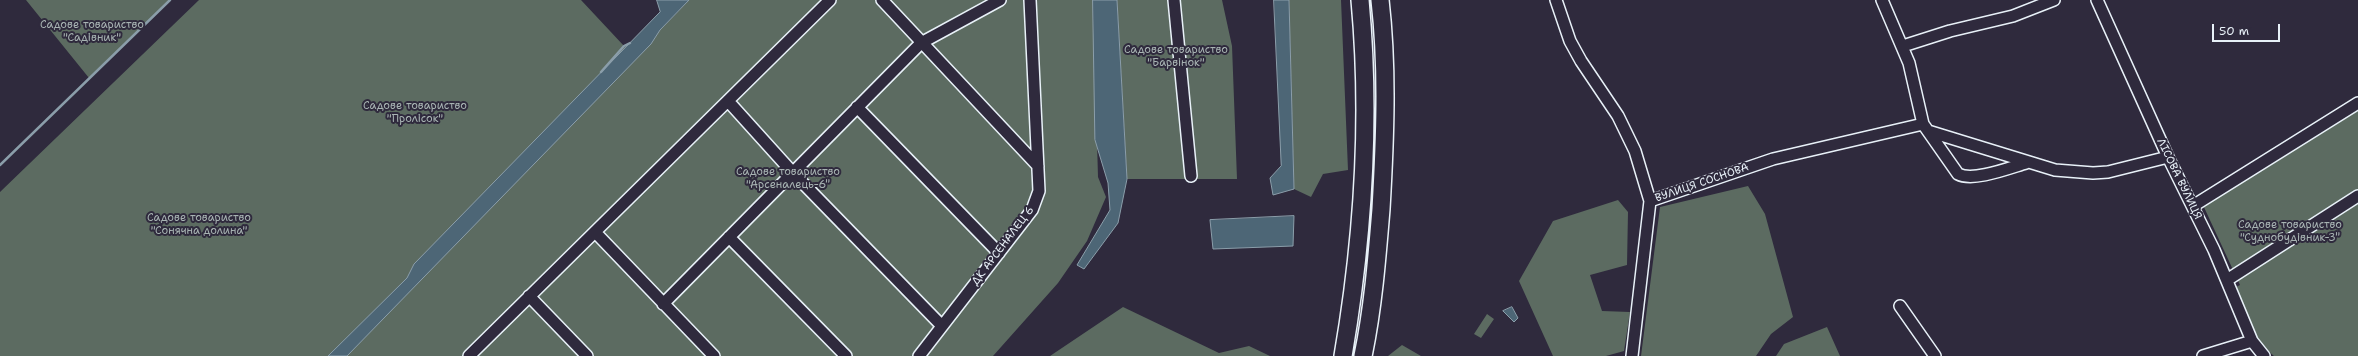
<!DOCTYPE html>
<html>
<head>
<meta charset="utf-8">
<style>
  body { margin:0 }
  #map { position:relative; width:2358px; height:356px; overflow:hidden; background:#2f2a3d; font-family:"Shantell Sans",sans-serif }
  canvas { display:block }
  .scale { position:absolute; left:2212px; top:24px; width:68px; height:18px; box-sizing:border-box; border:2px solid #e8f1f8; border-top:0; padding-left:5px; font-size:12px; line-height:14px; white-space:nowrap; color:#e8f1f8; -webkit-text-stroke:3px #2f2a3d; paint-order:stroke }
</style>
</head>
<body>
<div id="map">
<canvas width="2358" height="356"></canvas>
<div class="scale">50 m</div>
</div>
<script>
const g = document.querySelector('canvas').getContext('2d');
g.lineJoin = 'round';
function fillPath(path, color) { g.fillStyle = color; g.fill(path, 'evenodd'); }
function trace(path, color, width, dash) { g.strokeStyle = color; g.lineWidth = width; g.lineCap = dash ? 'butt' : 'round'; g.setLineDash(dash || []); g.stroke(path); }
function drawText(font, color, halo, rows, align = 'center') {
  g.font = font + ' "Shantell Sans",sans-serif'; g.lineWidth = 4; g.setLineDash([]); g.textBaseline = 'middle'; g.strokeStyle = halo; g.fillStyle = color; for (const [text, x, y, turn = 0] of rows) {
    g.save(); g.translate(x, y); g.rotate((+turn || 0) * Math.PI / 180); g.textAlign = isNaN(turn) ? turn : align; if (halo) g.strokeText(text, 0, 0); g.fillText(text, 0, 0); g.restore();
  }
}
const green = new Path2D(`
  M26,0H170L89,78Z
  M199,0H581L624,46L660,30L689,0H1093L1098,177L1106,197L1087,241L1058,283L993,356H0V192Z
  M1117,0H1222L1232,46L1237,179H1127Z
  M1289,0H1341L1348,170L1323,174L1311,197L1294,189Z
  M2358,106V356H2274L2257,341L2234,288L2240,285L2203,205Z
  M1748,186L1765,214L1793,317L1771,334L1756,356H1641L1660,207Z
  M1618,200L1628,212L1627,265L1590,275L1602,311L1630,312L1624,351L1606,356H1553L1519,281L1553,221Z
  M1123,307L1219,353L1249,346L1270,356H1050Z
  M1487,314L1494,319L1481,338L1474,334Z
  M1827,327L1840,356H1776L1784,344Z
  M1402,345L1421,356H1388Z`);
const water = new Path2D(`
  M657,0H689L660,30L651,44L347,356H328L407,278L414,264L660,12Z
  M1093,0H1117L1127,179L1118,223L1084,269L1077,265L1110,210L1108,183L1095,140Z
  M1274,0H1289L1294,189L1273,195L1270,178L1281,166Z
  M1294,216L1293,246L1213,249L1210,220Z
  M1512,307L1518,318L1514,322L1503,311Z`);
const stream = new Path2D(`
  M601,72L624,46L630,43
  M0,165L170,0`);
const street = new Path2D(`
  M882,0L1038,166
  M1174,0L1191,176
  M1556,0L1570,41L1581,61L1618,116L1635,151L1650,201L1773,159L1923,124
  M1882,0L1909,63L1923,124L1958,174C1973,182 2009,168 2026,163
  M2097,0L2168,157L2214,250L2252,341L2264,356
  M1903,46L1950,31L2013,16L2054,0
  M728,101L793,173L942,326
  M857,107L999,253
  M1928,131L2055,170L2093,173L2108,172L2168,157
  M2193,206L2358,103
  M595,232L714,356
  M729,237L846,356
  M2227,280L2358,196
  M529,296L587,356
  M663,304L921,43L1000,0
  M1900,306L1935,356
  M469,356L830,0
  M919,356L1032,210L1039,191L1030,0
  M1632,356L1650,201
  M2203,356L2252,341`);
const primary = new Path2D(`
  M1343,356C1363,239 1371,119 1360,0
  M1363,356C1373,308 1377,258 1381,209C1385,140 1388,69 1380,0`);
const parkNames = [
  ["Садове товариство",92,25],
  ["\"Садівник\"",92,38],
  ["Садове товариство",1176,50],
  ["\"Барвінок\"",1176,63],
  ["Садове товариство",415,106],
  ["\"Пролісок\"",415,119],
  ["Садове товариство",788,172],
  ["\"Арсеналець-6\"",788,185],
  ["Садове товариство",199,218],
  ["\"Сонячна долина\"",199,231],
  ["Садове товариство",2290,225],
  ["\"Суднобудівник-3\"",2290,238]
];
const streetNames = [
  ["ЛІСОВА ВУЛИЦЯ",2179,179,64],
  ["ВУЛИЦЯ СОСНОВА",1702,183,-19],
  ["ДК АРСЕНАЛЕЦ 6",1003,246,-53]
];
fillPath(green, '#5c6b61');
fillPath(water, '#4d6676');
trace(water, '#8b9eaa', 1);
trace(stream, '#8b9eaa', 2.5);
trace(street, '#e8f1f8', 14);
trace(primary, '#e8f1f8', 20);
trace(street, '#2f2a3d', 11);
trace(primary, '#2f2a3d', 17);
drawText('11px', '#a9b5b4', '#2f2a3d', parkNames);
drawText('11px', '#e8f1f8', '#2f2a3d', streetNames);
</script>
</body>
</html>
